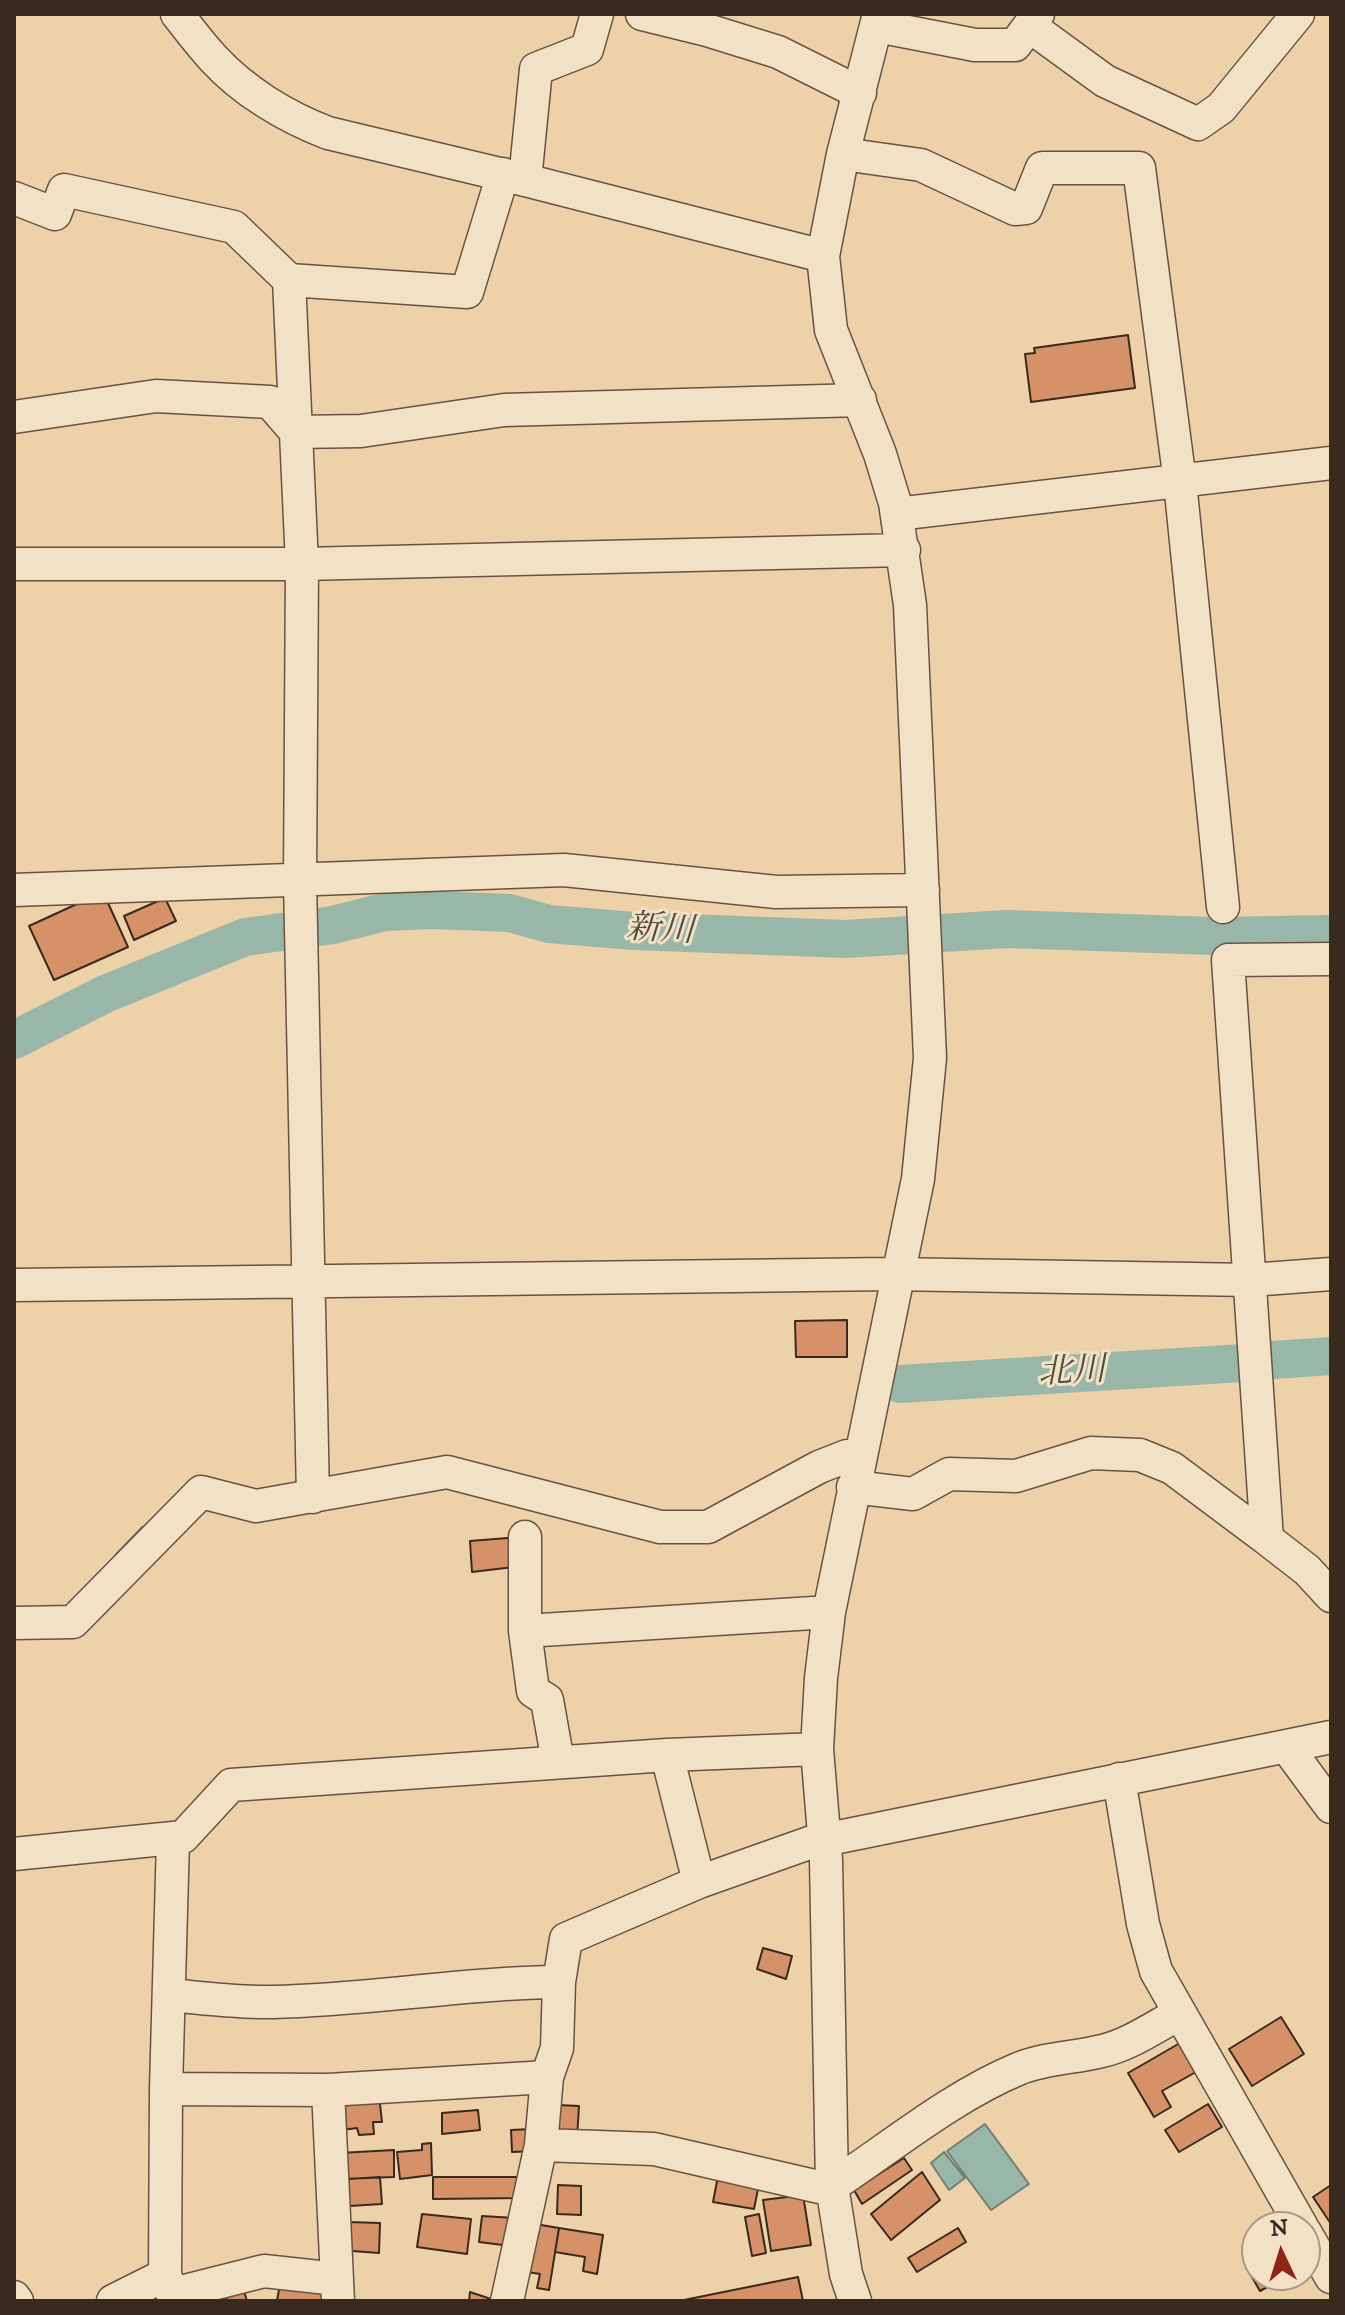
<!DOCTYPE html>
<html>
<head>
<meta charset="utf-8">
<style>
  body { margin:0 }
  #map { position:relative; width:1345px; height:2315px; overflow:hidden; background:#edd1a8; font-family:"IM FELL DW Pica",serif }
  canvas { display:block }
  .frame { position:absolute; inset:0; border:16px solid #392a20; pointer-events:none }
  .north { position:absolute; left:1241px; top:2211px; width:80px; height:80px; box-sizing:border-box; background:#f3e1c6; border:2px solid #a99884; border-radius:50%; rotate:356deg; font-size:22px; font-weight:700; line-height:32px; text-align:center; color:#392a20 }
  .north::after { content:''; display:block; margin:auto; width:28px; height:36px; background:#8f2418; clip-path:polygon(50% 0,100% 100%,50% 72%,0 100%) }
</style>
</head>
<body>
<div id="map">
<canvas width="1345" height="2315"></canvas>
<div class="frame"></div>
<div class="north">N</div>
</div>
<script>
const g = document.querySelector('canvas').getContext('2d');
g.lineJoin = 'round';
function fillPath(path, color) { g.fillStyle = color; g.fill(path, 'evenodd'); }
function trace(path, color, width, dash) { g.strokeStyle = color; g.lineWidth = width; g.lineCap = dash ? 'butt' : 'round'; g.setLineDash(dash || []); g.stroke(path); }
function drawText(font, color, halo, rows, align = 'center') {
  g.font = font + ' "IM FELL DW Pica","Noto Serif JP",serif'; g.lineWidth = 6; g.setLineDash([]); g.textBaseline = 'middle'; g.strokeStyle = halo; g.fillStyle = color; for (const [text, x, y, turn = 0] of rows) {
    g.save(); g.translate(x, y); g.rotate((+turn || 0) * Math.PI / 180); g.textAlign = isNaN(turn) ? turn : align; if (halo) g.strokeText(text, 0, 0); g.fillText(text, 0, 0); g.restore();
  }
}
const water = new Path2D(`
  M985,2124L1029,2184L991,2210L947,2151Z
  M944,2152L965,2178L949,2190L931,2163Z`);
const stream = new Path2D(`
  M118,1555L143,1529`);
const river = new Path2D(`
  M14,1040L105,994L245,937L333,925L385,912L432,910L510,913L549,924L634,931L846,939L1007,929L1213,936L1331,934
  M1274,1360L1331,1356
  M900,1384L1243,1363`);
const building = new Path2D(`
  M1128,335L1135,388L1031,402L1025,354L1035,353L1034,348Z
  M103,892L128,947L54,980L29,926Z
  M165,898L176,921L134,940L124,916Z
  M847,1320V1357H796L795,1321Z
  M520,1537L522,1566L472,1572L470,1541Z
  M763,1948L792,1956L786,1979L757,1969Z
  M1281,2017L1304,2054L1252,2086L1229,2049Z
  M1180,2043L1196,2072L1162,2091L1171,2107L1154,2117L1128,2073Z
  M379,2095L382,2122H373L374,2134L359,2135L357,2128L342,2130L340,2097Z
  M1208,2104L1222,2127L1179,2152L1165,2130Z
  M558,2105L579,2106L577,2139L555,2137Z
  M478,2110L480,2130L442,2134V2113Z
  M532,2129L534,2151L512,2152L511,2130Z
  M431,2143L432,2175L400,2179L397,2152L422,2150V2144Z
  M394,2150V2177L341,2179L339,2153Z
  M904,2158L912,2170L862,2204L854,2190Z
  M719,2171L760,2179L754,2209L713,2202Z
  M922,2172L940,2200L891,2240L871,2214Z
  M380,2177L382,2204L349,2206V2179Z
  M433,2177H524V2198L433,2199Z
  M558,2185L581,2186V2215L557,2214Z
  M1331,2185V2224L1313,2197Z
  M803,2195L811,2245L771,2251L763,2200Z
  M422,2214L471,2219L467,2254L417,2247Z
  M759,2214L766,2253L752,2256L745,2217Z
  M482,2216L515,2218L511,2246L479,2242Z
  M347,2222L380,2223L379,2253L352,2251Z
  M535,2224L559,2228L549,2290L537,2288L540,2274L527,2272Z
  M559,2228L603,2235L597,2274L583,2271L585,2257L555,2252Z
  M958,2228L966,2242L917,2272L908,2258Z
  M1257,2267V2275H1289L1260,2291L1249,2272Z
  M798,2277L803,2301H679Z
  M281,2278L325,2287L324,2301H277Z
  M243,2288L247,2301H227L224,2292Z
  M470,2292L497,2301H469Z`);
const minor = new Path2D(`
  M177,14C189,29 200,44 213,58C243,91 286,117 328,133L525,180L823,256
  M642,14L707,30L778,52L860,93
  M877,26L975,45H1015L1038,14
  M1031,27L1105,81L1198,124L1221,108L1298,14
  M843,154L921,165L1015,209L1026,208L1042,168H1139L1180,482L1223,907
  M525,180L536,69L587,49L597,14
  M14,198L55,214L64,190L234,227L289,280L467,292L503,174
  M289,280L302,564L300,881L313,1497
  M14,417L156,396L270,402L296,432L361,431L504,410L860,400
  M897,514L1331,463
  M14,564H302L904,550
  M14,890L564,870L776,892L923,890
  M1331,959L1228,960L1267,1539L1307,1570L1331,1596
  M14,1285L890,1274L1251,1280L1331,1274
  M853,1487L913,1494L949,1474L1016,1476L1091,1453L1140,1455L1172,1468L1267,1539
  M525,1537V1631L533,1691L547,1700L558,1762
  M14,1623L73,1622L201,1492L256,1506L447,1472L660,1527H708L819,1467L847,1456L860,1457
  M525,1631L829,1612
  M1286,1746L1331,1807
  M667,1755L699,1882
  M1119,1779L1143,1924L1156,1971L1302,2227
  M173,1840L166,2089L165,2275L175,2301
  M14,1854L183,1837L231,1785L667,1755L817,1749
  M169,1995C203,1998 239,2003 273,2002C368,2000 463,1983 559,1982
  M166,2089L328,2090L547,2077
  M328,2090L338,2301
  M541,2145L654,2149L819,2187L832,2186C891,2147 953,2096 1018,2069C1045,2058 1074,2058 1102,2051C1129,2045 1154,2027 1179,2014
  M1305,2232L1331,2277
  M173,2294L264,2271L337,2279
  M14,2297L17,2301
  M113,2301L165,2275
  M507,2301L541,2145L547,2077L557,2048L559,1982L566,1939L699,1882L809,1843L1331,1737
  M855,2301L846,2274L832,2186L826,1859L817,1749L821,1678L829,1612L918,1179L930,1058L910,605L895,503L880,454L831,330L823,256L843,154L879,14`);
const waterNames = [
  ["新川",660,932,3],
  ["北川",1072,1374,-3]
];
fillPath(water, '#99b7a9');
trace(water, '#737f72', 2);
trace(stream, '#737f72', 6);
trace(river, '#99b7a9', 38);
fillPath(building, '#d69168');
trace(building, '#392a20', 2);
trace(minor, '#665442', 35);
trace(minor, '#f3e1c6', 32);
drawText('italic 34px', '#514d42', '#f3e1c6', waterNames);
</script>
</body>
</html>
